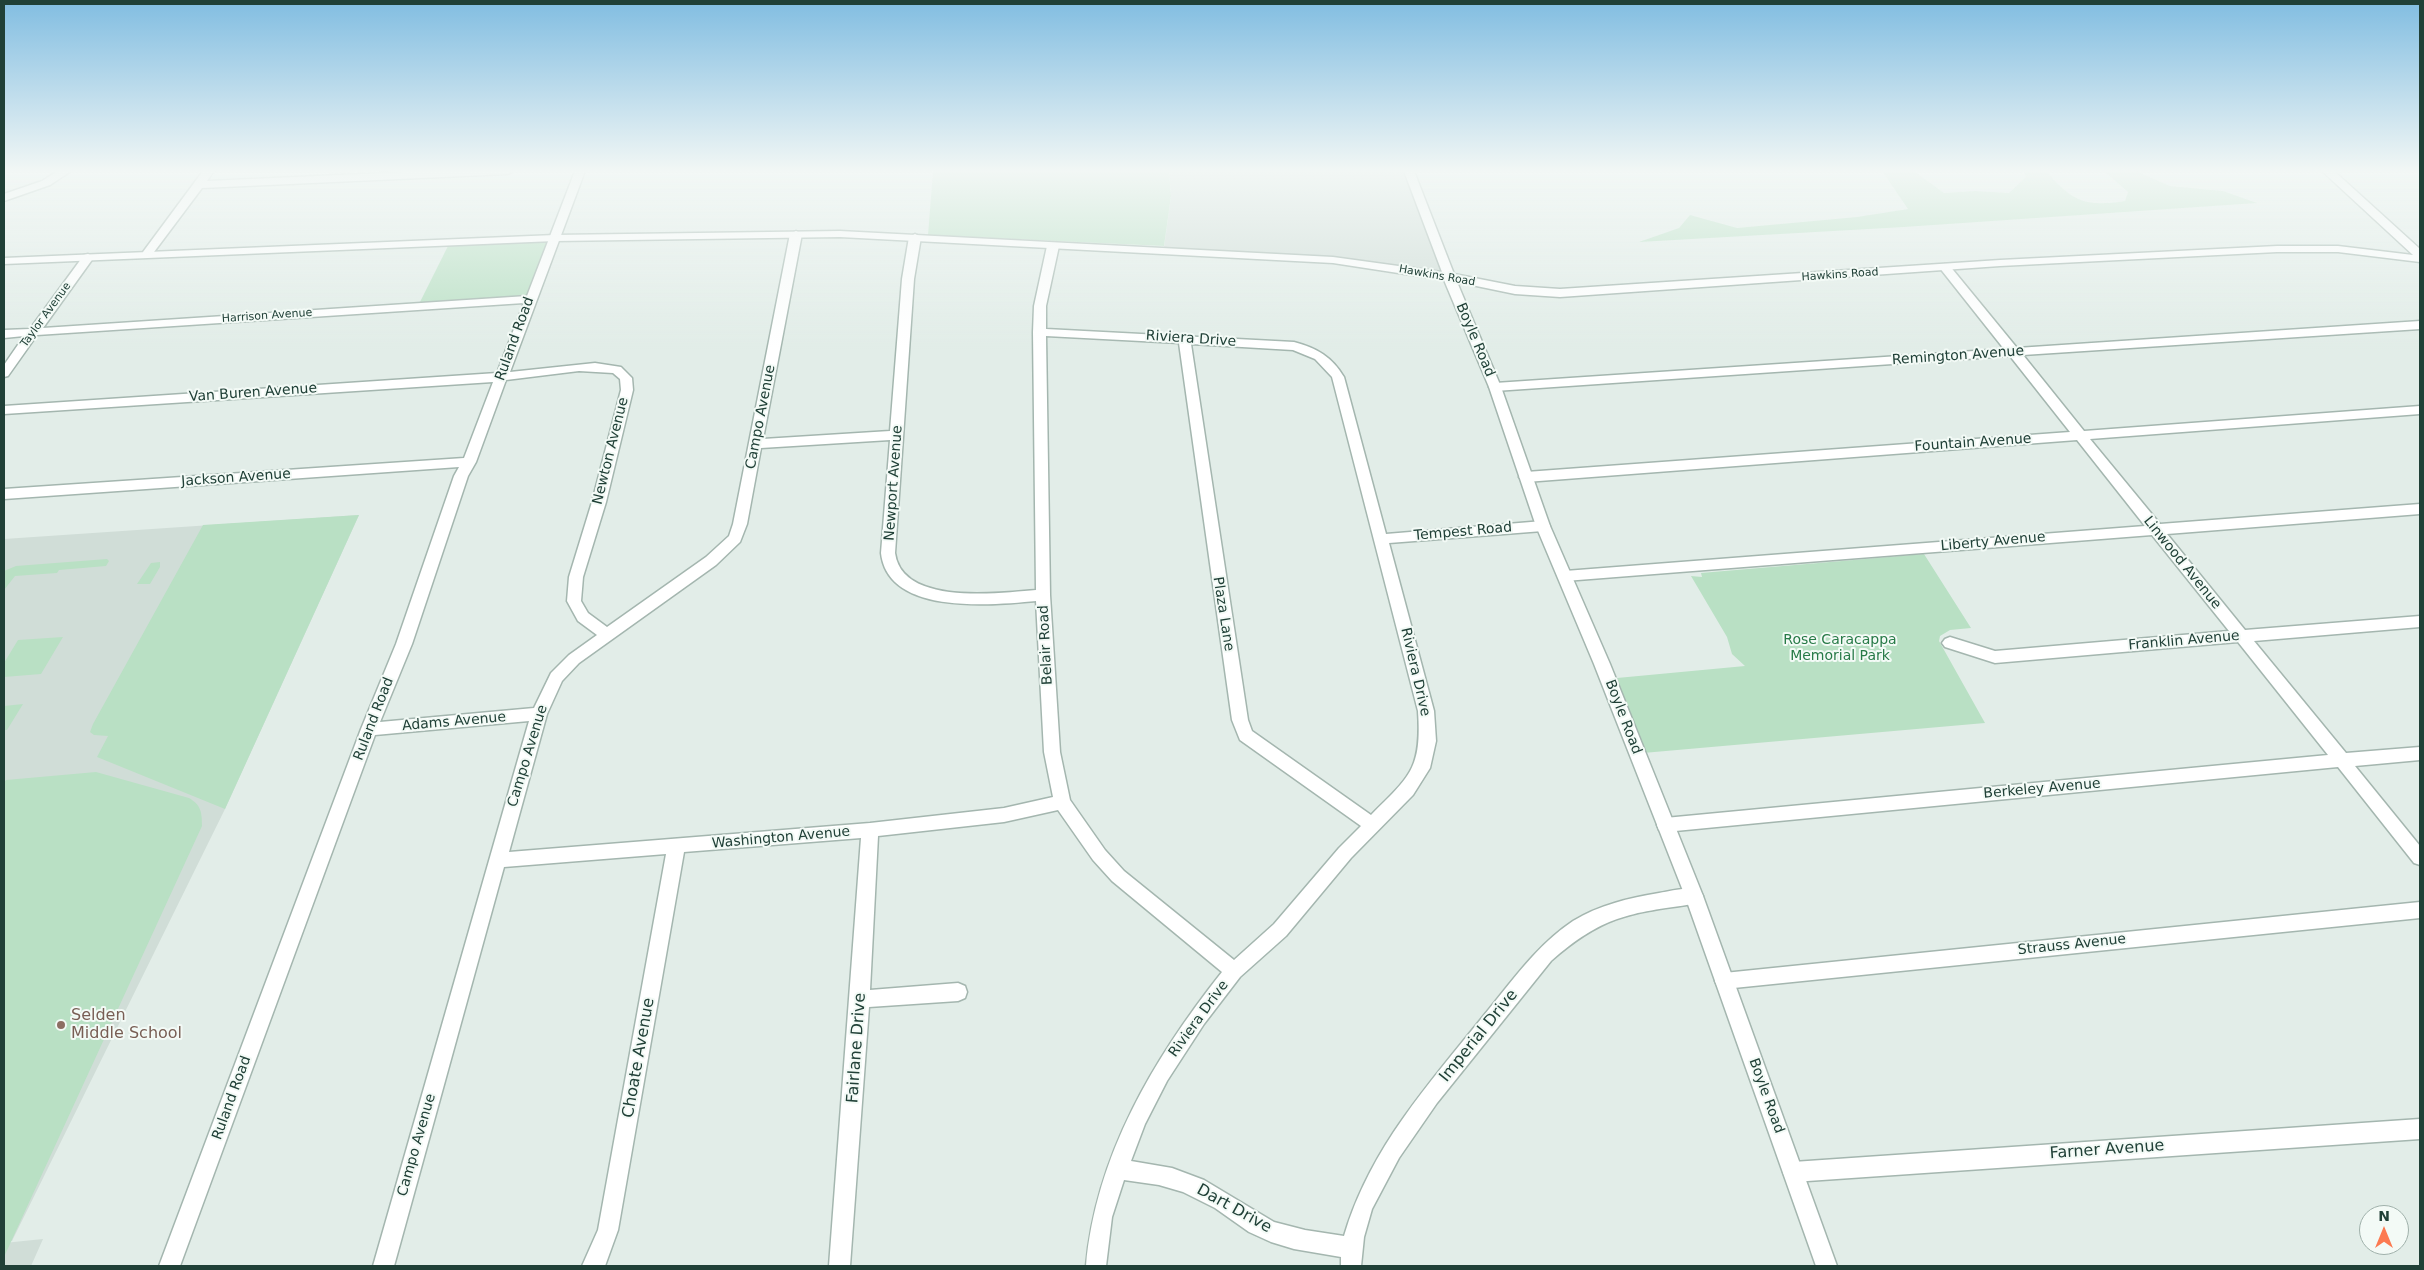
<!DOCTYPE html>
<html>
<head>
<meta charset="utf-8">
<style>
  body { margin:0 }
  #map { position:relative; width:2424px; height:1270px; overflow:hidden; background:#e2ede8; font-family:"DejaVu Sans",sans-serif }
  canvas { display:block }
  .frame { position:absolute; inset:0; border:5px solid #204037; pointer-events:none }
  .north { position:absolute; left:2359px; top:1205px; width:50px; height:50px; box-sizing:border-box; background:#f3faf6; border:1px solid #9fb0aa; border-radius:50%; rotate:0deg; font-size:14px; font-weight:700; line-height:20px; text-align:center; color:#204037 }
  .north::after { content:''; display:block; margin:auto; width:18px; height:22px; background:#fc7a51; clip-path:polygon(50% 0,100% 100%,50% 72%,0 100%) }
</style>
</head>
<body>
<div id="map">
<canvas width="2424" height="1270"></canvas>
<div class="frame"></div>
<div class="north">N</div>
</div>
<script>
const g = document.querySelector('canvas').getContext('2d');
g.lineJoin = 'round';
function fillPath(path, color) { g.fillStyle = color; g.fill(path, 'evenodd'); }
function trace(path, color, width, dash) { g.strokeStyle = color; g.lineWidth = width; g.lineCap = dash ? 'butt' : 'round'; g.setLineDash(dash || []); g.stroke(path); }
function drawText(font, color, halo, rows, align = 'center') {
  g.font = font + ' "DejaVu Sans",sans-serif'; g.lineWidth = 4; g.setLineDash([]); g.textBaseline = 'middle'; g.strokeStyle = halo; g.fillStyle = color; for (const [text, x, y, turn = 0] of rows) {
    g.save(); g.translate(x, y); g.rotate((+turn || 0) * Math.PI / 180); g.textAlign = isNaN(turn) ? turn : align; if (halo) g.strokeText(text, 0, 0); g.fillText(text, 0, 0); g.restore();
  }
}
const built = new Path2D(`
  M1169,171H1405L1444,273L1164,248L1171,196Z
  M359,515L225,809L12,1241L4,1242V539Z
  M43,1239L31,1266H4V1243Z`);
const green = new Path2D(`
  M933,171H1169L1171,196L1164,246L928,235Z
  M1882,171H1914L1944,193L1975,191L2009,193L2026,177L2023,171H2046C2073,202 2085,207 2125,201L2128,192L2104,171H2136L2170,186L2223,191L2257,203L1904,227L1639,242L1679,228L1690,215L1737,228L1857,217L1908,209Z
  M555,238L530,299L418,306L450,242Z
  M359,515L225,809L97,757L108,736L94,735L90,732L93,724L203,525Z
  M1924,554L1971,628L1950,630L1940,636L1939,641L1985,723L1643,753L1617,678L1745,666L1732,654L1727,637L1691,576L1702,577L1701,573Z
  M107,559L109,561L106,566L59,570L57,573L15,576L4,590V571L16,566Z
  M160,562V567L150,584H137L151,563Z
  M63,637L41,674L4,677V663L18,640Z
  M23,704L7,730H4V706Z
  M96,772L189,798C201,805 202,812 202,826L4,1257V783L6,780Z`);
const minor = new Path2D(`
  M58,171H71L50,185L4,201V194L42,181Z
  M203,171H214L207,181L428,171H513L508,174L202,188L151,256H143V252Z
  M575,171H585L510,372L595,363L621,367L632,378L633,390L606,502L583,577L581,601L588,613L607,627L706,557L729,536L733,524L790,234L796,231L802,234L763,439L890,431L902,279L909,237L915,234L921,237L914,279L895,553C902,606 999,593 1036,590L1033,332L1034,306L1047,246L1053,243L1059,246L1046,306V329L1294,342C1317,348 1332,357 1344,377L1386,534L1543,521L1548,523L1550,526L1543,531L1389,543L1434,711L1436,741L1430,768L1413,795L1351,858L1286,936L1240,977L1204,1024L1167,1081L1145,1124L1131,1161L1172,1168L1204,1180L1274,1222L1305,1230L1344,1236C1370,1148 1428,1085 1485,1014C1512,981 1537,945 1573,921C1599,905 1629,898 1659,893C1672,891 1688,886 1700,891L1703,896L1700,901L1694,904C1629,913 1602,916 1551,961L1437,1103L1399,1158L1372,1209L1364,1237L1361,1266H1341V1257L1294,1249L1271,1242L1249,1232L1215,1208L1183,1192L1159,1185L1124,1180L1112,1217L1106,1266H1086C1096,1155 1154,1058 1222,972L1112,881L1093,860L1058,810L1004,822L878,836L870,990L958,983L965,986L967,992L965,998L958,1001L869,1007L850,1266H829L861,838L684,852L618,1230L605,1266H582L598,1230L666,854L504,867L394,1266H373L529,721L375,735L180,1266H159L361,729L396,644L454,476L459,467L4,499V489L464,458L493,382L4,414V406L497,373L524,303L37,335L8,376L4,377V365L24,336L4,338V330L30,329L84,255L88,254L94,257L43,328L527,296ZM1046,336L1179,343L1232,720L1240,740L1361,826L1339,848L1274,924L1234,960L1124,871L1105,850L1070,800L1060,752L1050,595ZM1191,344L1293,350L1315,359L1332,377L1418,711C1422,769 1410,776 1371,815L1252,731L1248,720ZM579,371L613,373L620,379L621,390L592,502L569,577L567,601L578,621L597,635L569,655L551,673L534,708L380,722L412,644L468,476L476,462L506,380ZM890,440L881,553C888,616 993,605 1036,601L1044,752L1053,797L1004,808L870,823L509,852L547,714L562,681L579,663L716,565L740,542L747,524L761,448Z
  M1945,264L1949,265L2017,348L2420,321V329L2023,355L2084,431L2420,406V414L2090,439L2160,524L2420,504V514L2167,534L2245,630L2420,616V627L2254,641L2346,753L2420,747V760L2355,766L2420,846V865L2414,863L2338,767L1665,832L1659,830L1657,825L1659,820L1665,818L2328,755L2238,642L1995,663L1945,647L1942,643L1945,639L1950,637L1995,651L2229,631L2152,535L1565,581L1560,580L1558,576L1560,572L1565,571L2145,526L2077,440L1526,482L1519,477L1526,472L2070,432L2010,356L1495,391L1489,387L1495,383L2004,349L1939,267Z
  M2420,902V918L1724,989L1718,987L1715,981L1718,975L1724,973Z
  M2420,1119V1139L1793,1182L1786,1179L1783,1172L1786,1165L1793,1162Z`);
const tertiary = new Path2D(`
  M1404,171H1414L1454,274L1515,286L1560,289L2000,260L2277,246H2338L2413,255L2322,171H2334L2420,249V262L2338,252H2277L2000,266L1560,297L1515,294L1457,282L1501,387L1550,526L1610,664L1703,896L1837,1266H1816L1685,896L1594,664L1536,526L1489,387L1444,280L1333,263L840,237L555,241L4,264V258L555,235L840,231L1333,257L1442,272Z`);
const markers = [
  [61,1025,5,"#8d6e63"]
];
const farStreetnames = [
  ["Hawkins Road",1840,275,-4],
  ["Hawkins Road",1437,276,10],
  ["Taylor Avenue",46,315,-54],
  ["Harrison Avenue",267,316,-4]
];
const streetNames = [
  ["Ruland Road",515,339,-70],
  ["Riviera Drive",1191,339,4],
  ["Boyle Road",1475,340,67],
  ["Remington Avenue",1958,356,-4],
  ["Van Buren Avenue",253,393,-4],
  ["Campo Avenue",761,417,-79],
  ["Fountain Avenue",1973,443,-4],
  ["Newton Avenue",611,451,-76],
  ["Jackson Avenue",236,478,-4],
  ["Newport Avenue",894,483,-86],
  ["Tempest Road",1463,532,-5],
  ["Liberty Avenue",1993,542,-5],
  ["Linwood Avenue",2182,563,51],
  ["Plaza Lane",1223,614,81],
  ["Franklin Avenue",2184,641,-5],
  ["Belair Road",1046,645,-93],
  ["Riviera Drive",1415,672,77],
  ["Boyle Road",1623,717,69],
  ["Ruland Road",374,719,-69],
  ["Adams Avenue",454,722,-5],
  ["Campo Avenue",528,756,-73],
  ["Berkeley Avenue",2042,789,-5],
  ["Washington Avenue",781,838,-5],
  ["Strauss Avenue",2072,945,-6],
  ["Riviera Drive",1199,1019,-54],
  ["Boyle Road",1766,1096,70],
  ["Ruland Road",232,1098,-70],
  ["Campo Avenue",417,1145,-74]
];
const parkNames = [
  ["Rose Caracappa",1840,640],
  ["Memorial Park",1840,656]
];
const nearEducationnames = [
  ["Selden",71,1016],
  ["Middle School",71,1034]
];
const nearStreetnames = [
  ["Imperial Drive",1479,1036,-51],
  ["Fairlane Drive",857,1048,-86],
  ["Choate Avenue",639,1058,-80],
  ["Farner Avenue",2107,1150,-4],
  ["Dart Drive",1234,1209,29]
];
fillPath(built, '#d0ddd7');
fillPath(green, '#b9e0c4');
trace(minor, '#a4b6af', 3);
trace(tertiary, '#a4b6af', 3);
fillPath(minor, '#fff');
fillPath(tertiary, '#fff');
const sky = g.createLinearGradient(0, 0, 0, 349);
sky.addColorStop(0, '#81bde1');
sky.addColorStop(0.49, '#f2f7f5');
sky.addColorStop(1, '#f2f7f500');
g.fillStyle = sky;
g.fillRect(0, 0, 2424, 349);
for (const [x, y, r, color] of markers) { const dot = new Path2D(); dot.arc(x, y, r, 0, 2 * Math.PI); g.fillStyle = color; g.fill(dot); trace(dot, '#f3faf6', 2); }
drawText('11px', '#204037', '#f3faf6', farStreetnames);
drawText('14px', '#204037', '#f3faf6', streetNames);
drawText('14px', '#277a47', '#f3faf6', parkNames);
drawText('16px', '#785e54', '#f3faf6', nearEducationnames, 'left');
drawText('16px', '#204037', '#f3faf6', nearStreetnames);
</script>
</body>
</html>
